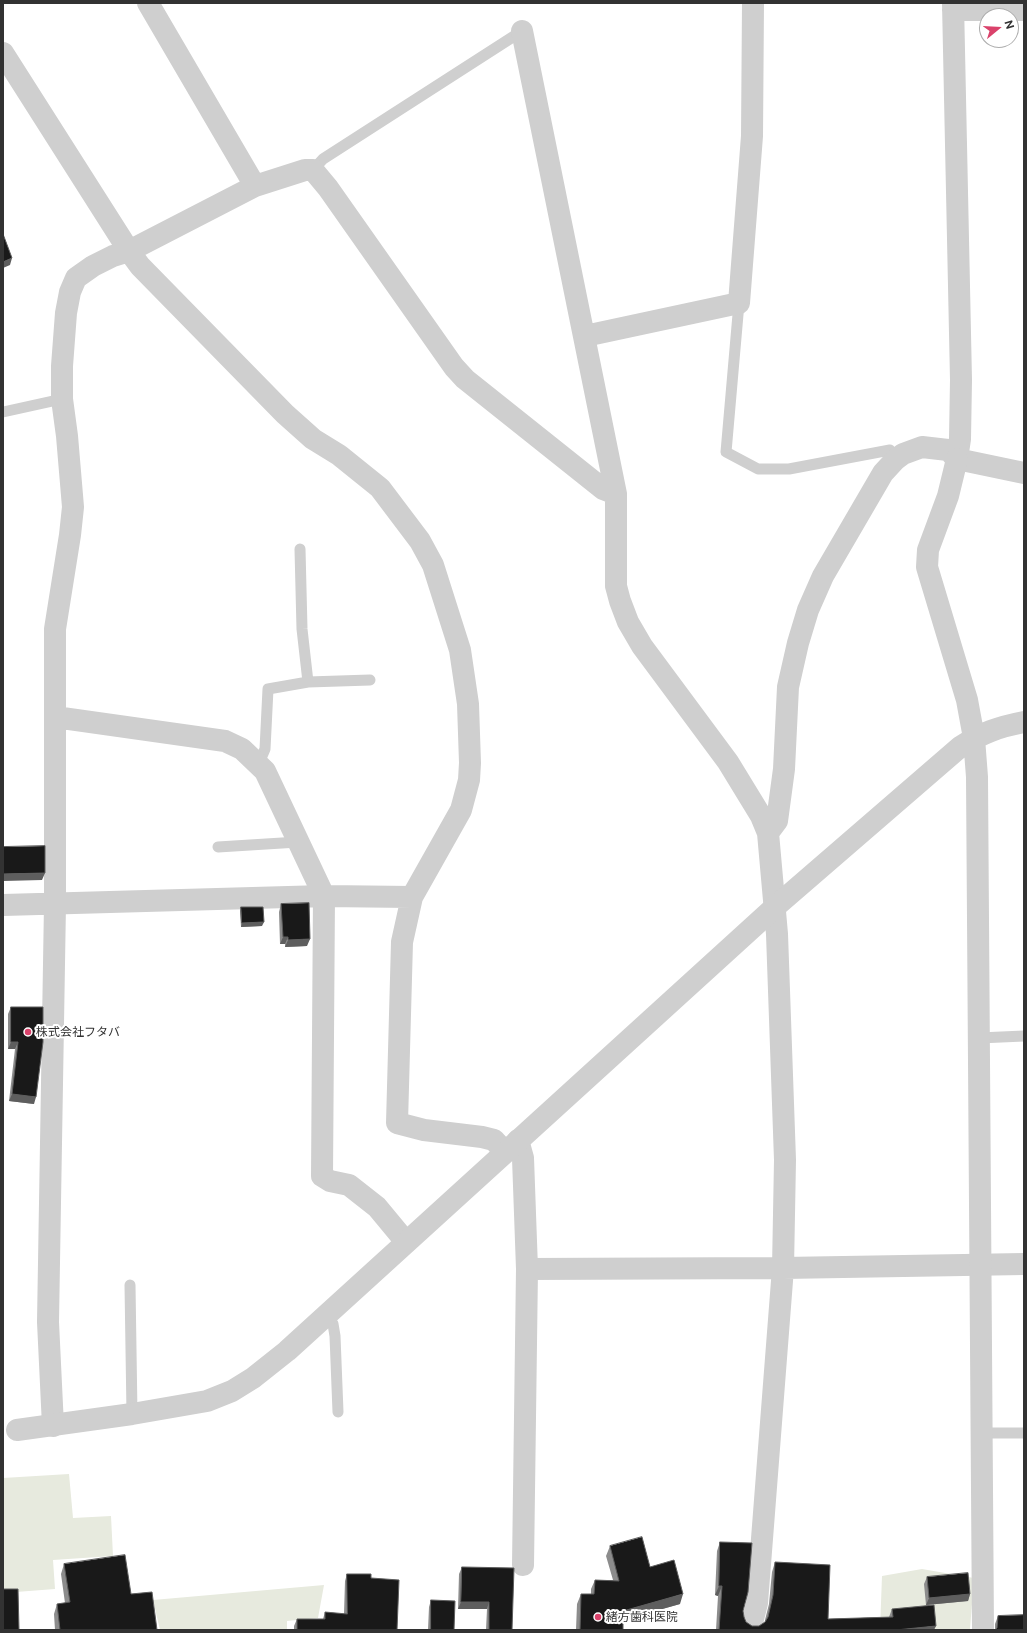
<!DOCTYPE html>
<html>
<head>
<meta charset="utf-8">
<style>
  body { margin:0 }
  #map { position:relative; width:1027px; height:1633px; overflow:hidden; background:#fff; font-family:"Public Sans",sans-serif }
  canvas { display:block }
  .frame { position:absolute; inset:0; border:4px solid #323232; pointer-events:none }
  .north { position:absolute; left:979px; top:8px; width:40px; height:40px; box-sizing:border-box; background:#fff; border:1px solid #adadad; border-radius:50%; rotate:72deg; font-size:11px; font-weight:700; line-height:16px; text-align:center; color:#323232 }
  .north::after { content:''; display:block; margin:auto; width:14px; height:18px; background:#da426b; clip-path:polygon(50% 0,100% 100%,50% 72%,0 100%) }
</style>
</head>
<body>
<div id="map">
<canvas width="1027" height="1633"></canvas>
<div class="frame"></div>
<div class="north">N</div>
</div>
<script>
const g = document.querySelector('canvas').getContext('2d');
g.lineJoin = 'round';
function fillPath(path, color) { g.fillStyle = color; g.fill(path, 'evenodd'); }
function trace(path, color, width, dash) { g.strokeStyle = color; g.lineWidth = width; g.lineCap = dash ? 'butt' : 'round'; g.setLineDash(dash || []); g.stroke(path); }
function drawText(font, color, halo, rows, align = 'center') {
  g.font = font + ' "Public Sans","Noto Sans JP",sans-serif'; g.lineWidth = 4; g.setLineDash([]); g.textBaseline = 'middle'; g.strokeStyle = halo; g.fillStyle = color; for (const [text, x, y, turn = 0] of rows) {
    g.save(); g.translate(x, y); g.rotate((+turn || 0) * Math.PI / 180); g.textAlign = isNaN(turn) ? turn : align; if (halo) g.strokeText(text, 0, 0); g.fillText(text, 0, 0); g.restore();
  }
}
const green = new Path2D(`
  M69,1474L73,1518L111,1516L113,1556L53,1560L55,1589L3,1593V1478Z
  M922,1569L974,1578L970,1629L967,1630H880L882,1576Z
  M324,1585L318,1618L287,1621V1630H160L153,1600Z`);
const service = new Path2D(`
  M313,170L323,159L522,31
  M739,303L726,452L758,469H789L890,450
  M3,412L62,399
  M300,549L302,629L308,682L370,680
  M257,762L262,756L265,749L268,689L308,682
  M218,847L298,842
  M979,1038L1024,1036
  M130,1285L132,1414
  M325,1316L333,1324L335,1336L338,1412
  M982,1433H1024`);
const minor = new Path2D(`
  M148,3L255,186
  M953,3L961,380L960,439L957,459
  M953,10H1024
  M522,31L616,494V586L620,601L628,622L642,646L728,762L761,816L768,833L777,934L785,1160L783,1268L757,1603L752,1623
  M3,53L129,251L140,266L285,414L313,439L339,455L380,488L420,541L433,565L460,650L468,704L470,763L469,780L461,810L412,897L402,942L397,1123L424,1130L482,1137L494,1140L505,1152
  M585,336L739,303L752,136L753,3
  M55,717L225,741L242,749L265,771L324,896L322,1176L330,1181L349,1185L377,1207L406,1242
  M768,833L777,821L784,769L788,687L798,643L808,610L823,576L883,473L895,460L903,454L922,447L948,450L957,459L1024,473
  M3,905L324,896L412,897
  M518,1140L523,1158L527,1269L523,1565
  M527,1269L783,1268L1024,1264
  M53,1426L48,1322L55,904V629L70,535L73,507L67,436L62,399V366L66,313L70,292L76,278L93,266L113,256L129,251L255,186L305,170H313L328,188L454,367L465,379L603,489L616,494`);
const tertiary = new Path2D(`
  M957,459L948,496L928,550L927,567L967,700L974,738L977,777L983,1630
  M17,1430L132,1414L207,1401L232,1391L253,1378L287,1351L775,907L960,747C982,733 998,727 1024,722`);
const wall = new Path2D(`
  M281,904L307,946L285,947V944H280L279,912Z
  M241,907L262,926L241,927L240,911Z
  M11,1007L34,1104L9,1101L15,1049H8V1014Z
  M720,1542L743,1611L744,1617L746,1622L752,1626H759L765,1622V1620L769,1604L772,1572L775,1562L828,1619L889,1617L892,1609L934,1630H716L718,1596L715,1595L717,1551Z
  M610,1546L650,1567L680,1604L623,1620V1630H576L577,1604L581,1594H591V1589L595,1580H613L606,1556Z
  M64,1564L131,1594L157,1630H55L54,1614L57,1604L65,1603L61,1574Z
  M462,1567L512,1630H486L487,1609H458L459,1574Z
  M347,1574L371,1578L397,1630H294V1626L297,1619H323L325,1612L344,1614L345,1581Z
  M927,1577L970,1594L968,1601L926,1605L924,1584Z
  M431,1600L454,1630H428L429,1607Z
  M1024,1615L995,1630V1624L998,1616Z`);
const shadedWall = new Path2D(`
  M12,258L10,265L3,268V262Z
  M45,873L42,880L3,881V874Z
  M264,922L262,926L241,927L242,923Z
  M283,937H288L285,944H280Z
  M310,939L307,946L285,947L288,940Z
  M11,1042H18L15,1049H8Z
  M12,1094L36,1097L34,1104L9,1101Z
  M719,1586H722L718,1596L715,1595Z
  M683,1594L680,1604L620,1621L623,1611Z
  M970,1594L968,1601L926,1605L929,1598Z
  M461,1602H489L487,1609H458Z
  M936,1626L934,1630H896Z`);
const building = new Path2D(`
  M3,234L12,258L3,262Z
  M45,846V873L3,874V847Z
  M309,903L310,939L288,940V937H283L281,904Z
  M241,907H263L264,922L242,923Z
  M11,1007H43V1042L36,1097L12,1094L18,1042H11Z
  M642,1537L650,1567L674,1560L683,1594L623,1611V1630H580L581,1594H594L595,1580L619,1581L610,1546Z
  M720,1542L752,1543L748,1592L743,1611L744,1617L746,1622L752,1626H759L765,1622L768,1617L773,1595L775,1562L830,1565L828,1619L893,1617L892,1609L934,1605L936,1626L896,1630H719L722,1586H719Z
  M125,1555L131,1594L152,1592L157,1630H60L57,1604L70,1602L64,1564Z
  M462,1567L514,1568L512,1630H489V1602H461Z
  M968,1573L970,1594L929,1598L927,1577Z
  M347,1574H371V1578L399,1580L397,1630H297V1619H325V1612L347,1614Z
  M3,1589H18L19,1630H3Z
  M431,1600L455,1601L454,1630H431Z
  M1024,1615V1630H995L997,1628L998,1616Z`);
const markers = [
  [28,1032,4,"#da426b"],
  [598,1617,4,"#da426b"]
];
const poiNames = [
  ["株式会社フタバ",36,1032],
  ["緒方歯科医院",606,1617]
];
fillPath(green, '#e7eade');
trace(service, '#cfcfcf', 11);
trace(minor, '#cfcfcf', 22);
trace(tertiary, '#cfcfcf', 22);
fillPath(wall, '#8c8c8c');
fillPath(shadedWall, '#5e5e5e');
fillPath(building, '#191919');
trace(building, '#5e5e5e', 1);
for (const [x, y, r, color] of markers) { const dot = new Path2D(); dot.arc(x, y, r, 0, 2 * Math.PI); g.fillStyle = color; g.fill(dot); trace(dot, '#fff', 1.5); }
drawText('12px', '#323232', '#fff', poiNames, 'left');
</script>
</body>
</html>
